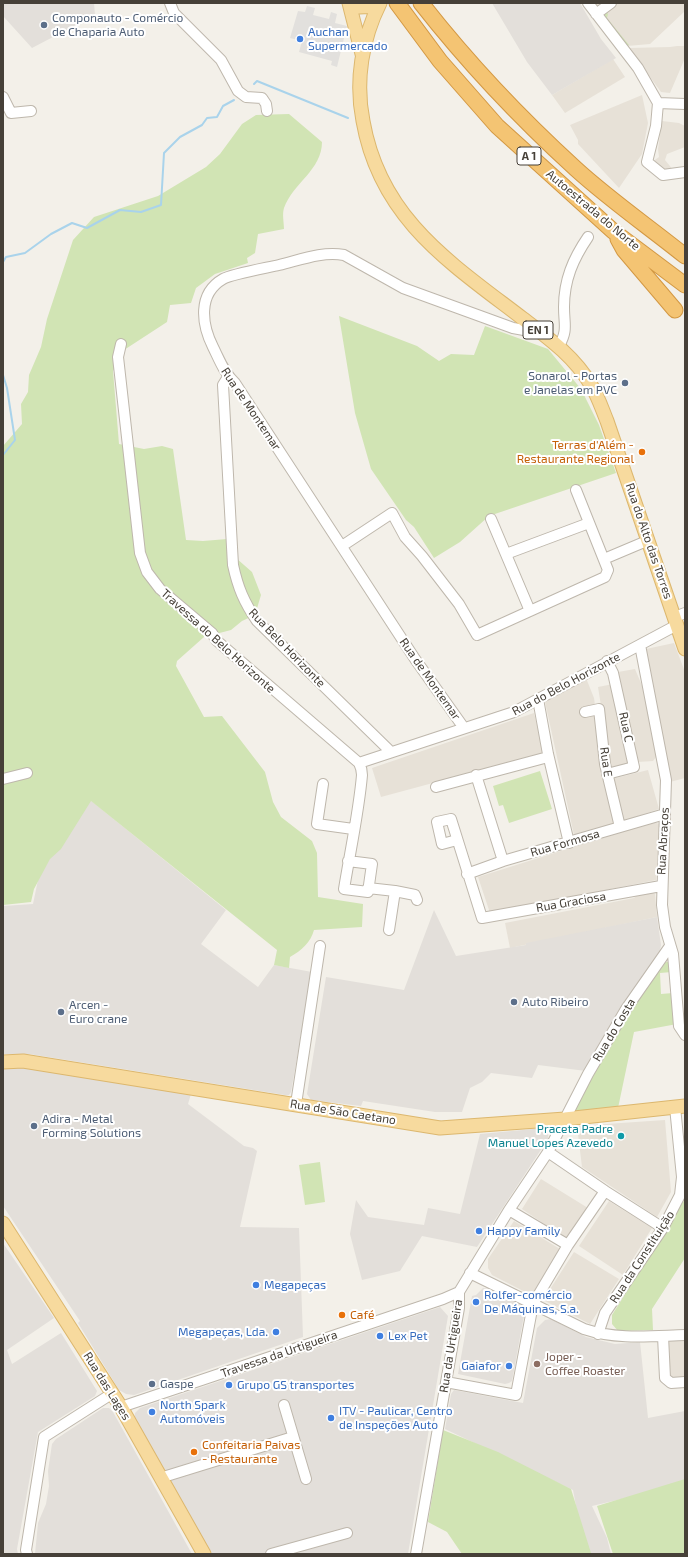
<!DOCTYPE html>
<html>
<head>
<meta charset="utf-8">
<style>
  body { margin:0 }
  #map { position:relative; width:688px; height:1557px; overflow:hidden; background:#f3f0e9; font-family:"Exo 2",sans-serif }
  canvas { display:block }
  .frame { position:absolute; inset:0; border:4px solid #464038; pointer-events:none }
</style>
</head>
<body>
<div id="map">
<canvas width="688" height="1557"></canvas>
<div class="frame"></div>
</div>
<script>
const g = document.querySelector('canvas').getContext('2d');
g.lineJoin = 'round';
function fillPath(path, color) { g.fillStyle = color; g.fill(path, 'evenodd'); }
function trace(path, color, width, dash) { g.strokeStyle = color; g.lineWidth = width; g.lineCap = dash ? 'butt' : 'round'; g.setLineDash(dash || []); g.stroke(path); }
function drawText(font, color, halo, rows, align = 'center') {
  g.font = font + ' "Exo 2",sans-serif'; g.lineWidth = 4; g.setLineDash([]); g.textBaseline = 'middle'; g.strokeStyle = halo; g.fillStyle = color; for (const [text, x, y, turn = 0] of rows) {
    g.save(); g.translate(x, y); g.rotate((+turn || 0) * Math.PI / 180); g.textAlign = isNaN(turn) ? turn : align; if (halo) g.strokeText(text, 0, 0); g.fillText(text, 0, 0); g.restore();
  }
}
const residential = new Path2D(`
  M593,3H685V11L650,44L627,46Z
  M677,46H685V58L670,93L661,92L629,48L670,47Z
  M613,59L625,77L565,113L552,95Z
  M642,95L648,123L642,154L619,188L578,144V140L570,125Z
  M662,121L679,123L685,126V147L667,154L665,160L674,171L664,173L652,162L659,157L658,149Z
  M674,643L685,672V778L670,782L646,649Z
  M635,669L643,688L650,716L657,756L653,761L638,762L618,672Z
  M586,678L594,698L609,802L615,824L574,835L545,702Z
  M613,684L629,765L611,769L598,687Z
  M534,713L544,753L381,797L372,768Z
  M648,770L659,809L623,821L612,779Z
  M653,822L660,824L656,880L490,913L478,877Z
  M653,892L655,894L657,917L510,948L505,923L634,898L637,895Z
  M665,1120L671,1192L657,1217L582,1167L577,1126Z
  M541,1179L588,1208L568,1240L522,1209Z
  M609,1201L652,1228L623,1275L579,1246Z
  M514,1221L560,1249L533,1296L492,1275L488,1268V1259Z
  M574,1252L619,1279L590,1324L543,1300Z
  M668,1340H685V1379H671Z`);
const industrial = new Path2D(`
  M3,3H94L95,15L32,48L3,16Z
  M492,3H580L601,39L616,58L552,95L527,62Z
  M89,799L226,910L201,944L258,987L274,965L312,972L291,1092L289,1095H285L29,1054H3V906L33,904L38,880L59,840Z
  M434,910L456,956L526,945V943L657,917L661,945L660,951L586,1071L538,1065L532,1078L491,1073L482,1082L470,1088L462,1112H435L363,1101L361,1106L311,1100L307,1094L326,977L404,990Z
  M21,1066L191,1094L188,1104L244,1146L253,1148L257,1151L240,1227L299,1228L303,1337L134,1395L126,1394L119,1390L78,1323L80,1321L3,1206V1067Z
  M544,1128L548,1132V1139L477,1247L422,1236L400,1271L362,1280L350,1234L356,1200L368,1217L424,1225L428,1208L460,1214L480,1134Z
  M3,1243L54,1318L7,1350L12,1364L61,1333L97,1391L95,1396L38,1432L17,1549L18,1554H3Z
  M483,1288L489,1289L524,1306L525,1310L512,1381L509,1383L505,1384L458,1374L472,1296L476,1295Z
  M440,1307L448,1316L408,1554H211L134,1421L135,1413L140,1408Z
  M551,1319L586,1337L615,1344L640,1342L648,1418L685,1411V1479L681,1485L592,1506L607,1538L611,1554H581L579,1522L573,1490L445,1429L451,1394L454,1390L523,1403L537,1328L545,1320Z
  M103,1408H109L113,1412L192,1554H35L38,1523L46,1504L49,1486L48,1471L52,1444L56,1439Z`);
const green = new Path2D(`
  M606,11L608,14L607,18L629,45L627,46L602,14Z
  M289,114L322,142C322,170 293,183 284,208C282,214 284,223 284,229L258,234L255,253L247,258L248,263L215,274L196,288L191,303L170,305L167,322L124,350L113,371L119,444L144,449L162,446L173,449L186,540L203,541L227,539L228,551L252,572L261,595L255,615L242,621L231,630L204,637L177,661L176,666L204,717L222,716L265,772L273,802L281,817L312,841L317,853L318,897L363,904L362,927L314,930C311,942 301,951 290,957L289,968L274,965L277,950L91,801L61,849L50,859L34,889L31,902L3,905V446L22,424L21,404L28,392L29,375L41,347L47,319L73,240L94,217L158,196L206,167L220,154L242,124L256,115Z
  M339,316L417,346L439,361L451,354L474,355L485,326L548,349L581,389L599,425L616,473L489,516L460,542L434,558L414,527L406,520L371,469L355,413Z
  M540,771L552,809L509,823L503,805L499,806L493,786Z
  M672,961V972L660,973L661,994L673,993L677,1024L634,1032L618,1108L573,1112L631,1009L666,962Z
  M320,1162L325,1202L305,1205L299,1165Z
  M685,1199V1258L652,1309L653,1330L618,1331L612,1324V1315Z
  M443,1430L498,1452L571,1489L591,1553L462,1554L447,1532L428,1522Z
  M685,1479V1554H613L597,1506Z`);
const parking = new Path2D(`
  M307,6L315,8L313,15L329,19L331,12L337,14L335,23L347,26L337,67L331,65L332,61L299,52L302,41L290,38L298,11L305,12Z`);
const stream = new Path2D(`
  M254,84L257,81L348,118
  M3,262L6,257L25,253L51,234L72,223L87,228L120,210L141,212L161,205L164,153L180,137L202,125L207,118L217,117L223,106L234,100
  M3,375L7,388L15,440L3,455`);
const minor = new Path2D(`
  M170,3L174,13L221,60L238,91L246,97L262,98L266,104L267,111
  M588,3L638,68L658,103L656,126L647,162L663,175L685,172
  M596,14L611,3
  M3,97L11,113L31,111
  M658,103L685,104
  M121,344L118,357L140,553L147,572L160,589L212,633L216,640L359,763C361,767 362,770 362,775C359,811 350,852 344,889L368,892L372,864L348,861
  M559,346C568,330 564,325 564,307C564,280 573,259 588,237
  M228,377L223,385L233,565C238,588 244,602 257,621L391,752
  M491,519L530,611
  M342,546L392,513L405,537L422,556L459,604L477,635L605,577L608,570L576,490
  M506,554L589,523
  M604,559L649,540
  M675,617L685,613
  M640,645L666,780L662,905L665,927L673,954L679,1026L685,1035
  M538,699L548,754L569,843
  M585,712L599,709L605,764L620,827
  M464,728L415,659L235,383C224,373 219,359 213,347C202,325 197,294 223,279C232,274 266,268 279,265C300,260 322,251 344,255L403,288L513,328L524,330L534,327
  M359,763L514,712L677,625
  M607,774L634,767L613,673L607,661
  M476,775L503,861
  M3,779L27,773
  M323,784L317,824L353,829
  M436,787L548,757
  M457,840L442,844L437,822L451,819L482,918L661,886
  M467,874L503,861L665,814
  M368,888L395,891L389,930
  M395,891L415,895L417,900
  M296,1104L320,946
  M548,1152L605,1191L663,1228
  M509,1210L568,1245
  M470,1273L584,1329C617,1340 651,1336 685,1335
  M598,1334L605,1313L663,1228L680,1195L682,1177L675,1107
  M663,1336L665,1378L671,1383L685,1382
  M446,1382L516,1395L533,1304L568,1245L605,1191
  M284,1405L306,1479
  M121,1407L443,1299L459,1292
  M160,1478L293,1437
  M27,1554L26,1550L44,1437L113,1393
  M271,1554L347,1533
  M416,1554L459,1308V1292L509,1210L548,1152L588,1074L626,1009L670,946`);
const major = new Path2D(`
  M349,3L362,54
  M380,3C362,39 355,81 363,121C380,218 449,262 522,318C547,337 574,356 591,385C598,396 602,409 607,421L685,649
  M350,5L359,7L378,6
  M3,1062L23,1061L440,1128L565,1119L685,1106
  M3,1223L121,1407L204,1554`);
const highway = new Path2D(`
  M397,3L440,61L497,126L613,231L685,285
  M421,3C468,63 520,118 576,169C610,200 649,227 685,256
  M618,239L624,250L675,310`);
const markers = [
  [44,25,4,"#5c6f8a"],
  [300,39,4,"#3f7fe0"],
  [625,383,4,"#5c6f8a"],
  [642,452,4,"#e8710a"],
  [514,1002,4,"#5c6f8a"],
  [61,1012,4,"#5c6f8a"],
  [34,1126,4,"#5c6f8a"],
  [621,1136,4,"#0f9aa8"],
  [479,1231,4,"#3f7fe0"],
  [256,1285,4,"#3f7fe0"],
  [476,1302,4,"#3f7fe0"],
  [342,1315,4,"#e8710a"],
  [276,1332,4,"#3f7fe0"],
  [380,1336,4,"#3f7fe0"],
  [537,1364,4,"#8d6e63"],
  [509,1366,4,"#3f7fe0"],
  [152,1384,4,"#5c6f8a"],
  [229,1385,4,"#3f7fe0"],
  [152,1412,4,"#3f7fe0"],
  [331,1418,4,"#3f7fe0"],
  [194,1452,4,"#e8710a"]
];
const shields = [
  [529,156,24],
  [538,330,30]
];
const shieldNames = [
  ["A 1",529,156],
  ["EN 1",538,330]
];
const serviceNames = [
  ["Componauto - Comércio",52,18],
  ["de Chaparia Auto",52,32],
  ["Sonarol - Portas",617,376,"right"],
  ["e Janelas em PVC",617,390,"right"],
  ["Auto Ribeiro",522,1002],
  ["Arcen -",69,1005],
  ["Euro crane",69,1019],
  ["Adira - Metal",42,1119],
  ["Forming Solutions",42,1133],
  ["Gaspe",160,1384]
];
const shopNames = [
  ["Auchan",308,32],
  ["Supermercado",308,46],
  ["Happy Family",487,1231],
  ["Megapeças",264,1285],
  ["Rolfer-comércio",484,1295],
  ["De Máquinas, S.a.",484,1309],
  ["Megapeças, Lda.",268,1332,"right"],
  ["Lex Pet",388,1336],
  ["Gaiafor",501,1366,"right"],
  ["Grupo GS transportes",237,1385],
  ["North Spark",160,1405],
  ["Automóveis",160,1419],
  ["ITV - Paulicar, Centro",339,1411],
  ["de Inspeções Auto",339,1425]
];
const streetNames = [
  ["Autoestrada do Norte",593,210,40],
  ["Rua de Montemar",251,409,56],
  ["Rua do Alto das Torres",649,541,71],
  ["Travessa do Belo Horizonte",218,641,42],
  ["Rua Belo Horizonte",287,648,46],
  ["Rua de Montemar",430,679,55],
  ["Rua do Belo Horizonte",566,684,-28],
  ["Rua C",626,727,78],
  ["Rua E",606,762,82],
  ["Rua Abraços",663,841,-87],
  ["Rua Formosa",565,843,-16],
  ["Rua Graciosa",571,902,-10],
  ["Rua do Costa",614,1030,-59],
  ["Rua de São Caetano",343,1112,9],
  ["Rua da Constituição",642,1257,-57],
  ["Rua da Urtigueira",451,1346,-81],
  ["Travessa da Urtigueira",279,1354,-19],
  ["Rua das Lages",107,1386,58]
];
const foodNames = [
  ["Terras d'Além -",634,445,"right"],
  ["Restaurante Regional",634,459,"right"],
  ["Café",350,1315],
  ["Confeitaria Paivas",202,1445],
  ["- Restaurante",202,1459]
];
const cultureNames = [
  ["Praceta Padre",613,1129],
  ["Manuel Lopes Azevedo",613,1143]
];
const educationNames = [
  ["Joper -",545,1357],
  ["Coffee Roaster",545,1371]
];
fillPath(residential, '#e7e1d7');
fillPath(industrial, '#e3dfda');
fillPath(green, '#d1e4b4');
fillPath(parking, '#e2e0dd');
trace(stream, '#a9d3eb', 2);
trace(minor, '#beb7ac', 12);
trace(major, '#dcb76e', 15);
trace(highway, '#d39843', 17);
trace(minor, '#fff', 10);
trace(major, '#f7da9e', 13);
trace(highway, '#f4c473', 15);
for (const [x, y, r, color] of markers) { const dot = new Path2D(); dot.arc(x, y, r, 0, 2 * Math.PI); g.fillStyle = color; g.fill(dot); trace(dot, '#fff', 1.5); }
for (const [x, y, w] of shields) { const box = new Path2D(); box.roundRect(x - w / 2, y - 9, w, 18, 3); g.fillStyle = '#fff'; g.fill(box); trace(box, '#464038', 1); }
drawText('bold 11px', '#464038', null, shieldNames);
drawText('12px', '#4e5e75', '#fff', serviceNames, 'left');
drawText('12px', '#366cbe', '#fff', shopNames, 'left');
drawText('12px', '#464038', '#fff', streetNames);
drawText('12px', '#c56008', '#fff', foodNames, 'left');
drawText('12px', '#0d838f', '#fff', cultureNames, 'right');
drawText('12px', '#785e54', '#fff', educationNames, 'left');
</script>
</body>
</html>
